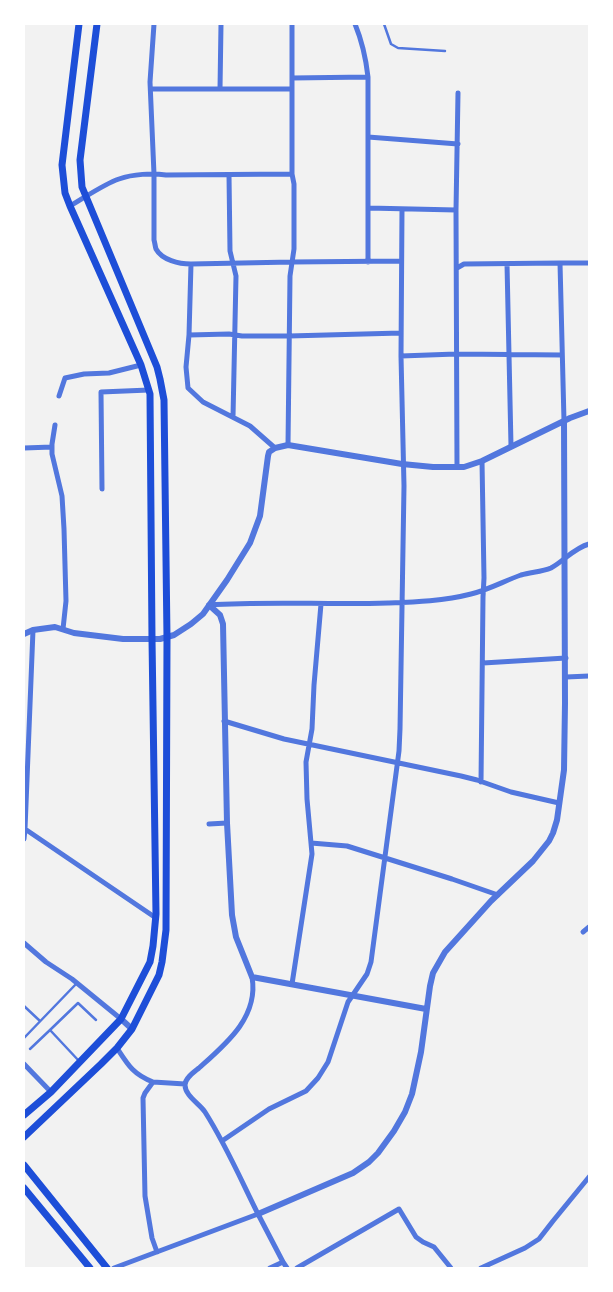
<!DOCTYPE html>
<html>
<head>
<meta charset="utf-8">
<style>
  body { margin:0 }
  #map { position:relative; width:613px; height:1292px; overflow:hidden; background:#f2f2f2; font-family:"Fira Sans Condensed",sans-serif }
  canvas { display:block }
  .frame { position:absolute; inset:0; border:25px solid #fff; pointer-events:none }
</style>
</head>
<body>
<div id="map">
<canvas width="613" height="1292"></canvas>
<div class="frame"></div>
</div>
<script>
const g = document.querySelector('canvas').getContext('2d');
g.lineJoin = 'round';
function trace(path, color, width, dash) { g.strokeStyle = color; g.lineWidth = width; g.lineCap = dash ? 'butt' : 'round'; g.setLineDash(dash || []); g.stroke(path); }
const service = new Path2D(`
  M384,24L391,44L398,48L445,51
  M24,1006L40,1021
  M24,1038L77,983
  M30,1049L50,1030
  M79,1061L50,1030L78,1003L96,1020`);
const minor = new Path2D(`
  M154,24L150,82L154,174V240C155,243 155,246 156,249C162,260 179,264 191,264L292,262L401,261
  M355,24C362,41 366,59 368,77V262
  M292,78L368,77
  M151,89H292
  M220,89L221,24
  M368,137L458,144
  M229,175L230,251L236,276L233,417
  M70,206C84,198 104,184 119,179C133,174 152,173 166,175L292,174
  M368,208L456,210
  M560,263H589
  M191,264L189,335L186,367L188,388L203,402L250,426L275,448
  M507,264L511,446
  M457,268L464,264L560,263L564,421
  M189,335L229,334L242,336H289L401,333
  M401,356L456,354L562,355
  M59,396L65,378L84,374L109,373L141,365
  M55,425L52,444V454L62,496L64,529L66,601L63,629
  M288,445L290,276L294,249V184L292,174V24
  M24,448L52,447
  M457,467L456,210L458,93
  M102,489L101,392L149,390
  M209,605C269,601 328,605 388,603C415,602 444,601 471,594C488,590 504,581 521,575C531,572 542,572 551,568C564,561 574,548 589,544
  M483,663L566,658
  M566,677L589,676
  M224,721L284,739L461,776L477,780L511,792L559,803
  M481,782L483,597L484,578L482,461
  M209,824L227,823
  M25,829L156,918
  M24,839L25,829L33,630
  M311,843L347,846L452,879L498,895
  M583,932L589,927
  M24,943L46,962L72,979L121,1019
  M252,977C259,1017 226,1044 199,1068C194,1072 185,1078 185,1085C185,1096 200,1104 205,1112C226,1145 241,1180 258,1214
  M292,984L312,854L307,799L306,762L312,729L314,685L321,604
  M117,1048C128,1065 133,1074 153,1082
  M24,1064L51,1092
  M222,1141L269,1109L306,1091L318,1078L328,1062L348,1002L367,974L371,962L399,751L400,729L404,486L401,356L402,209
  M157,1252L152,1238L145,1196L143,1098L145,1093L153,1082L185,1084
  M114,1268L258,1214L283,1262
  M270,1268L283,1262L287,1268
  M297,1268L399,1209L416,1237L423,1242L434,1247L451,1268
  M481,1268L525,1248L539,1239L553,1221L589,1177`);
const tertiary = new Path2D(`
  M209,605L220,615L223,624L227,823L232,915L236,937L252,977L426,1009
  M24,634L33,630L55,627L74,633L123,639H160L174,635L191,624L203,614L227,580L250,543L260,516L268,456L269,452L275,448L288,445L402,464L433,467H464L482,461L570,418L589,411
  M121,1019L132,1029
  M258,1214L353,1173L369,1162L378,1153L394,1131L405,1112L412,1094L421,1052L430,986L433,973L445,952L491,901L533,861L549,841L553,833L557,820L564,770L565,703L564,421`);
const secondary = new Path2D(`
  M24,1115L51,1092L121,1019L150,962L153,946L156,914L152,639L150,394L141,365L70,206L65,193L62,165L79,24
  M24,1137L101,1064L117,1048L132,1029L159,975L162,962L166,930L167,638L164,400L160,379L157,367L82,187L80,160L97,24
  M24,1165L107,1268
  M24,1188L90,1268`);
trace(service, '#5277de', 2.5);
trace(minor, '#5277de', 5);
trace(tertiary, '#5277de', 6);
trace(secondary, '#1d4ed8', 7);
</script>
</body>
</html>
